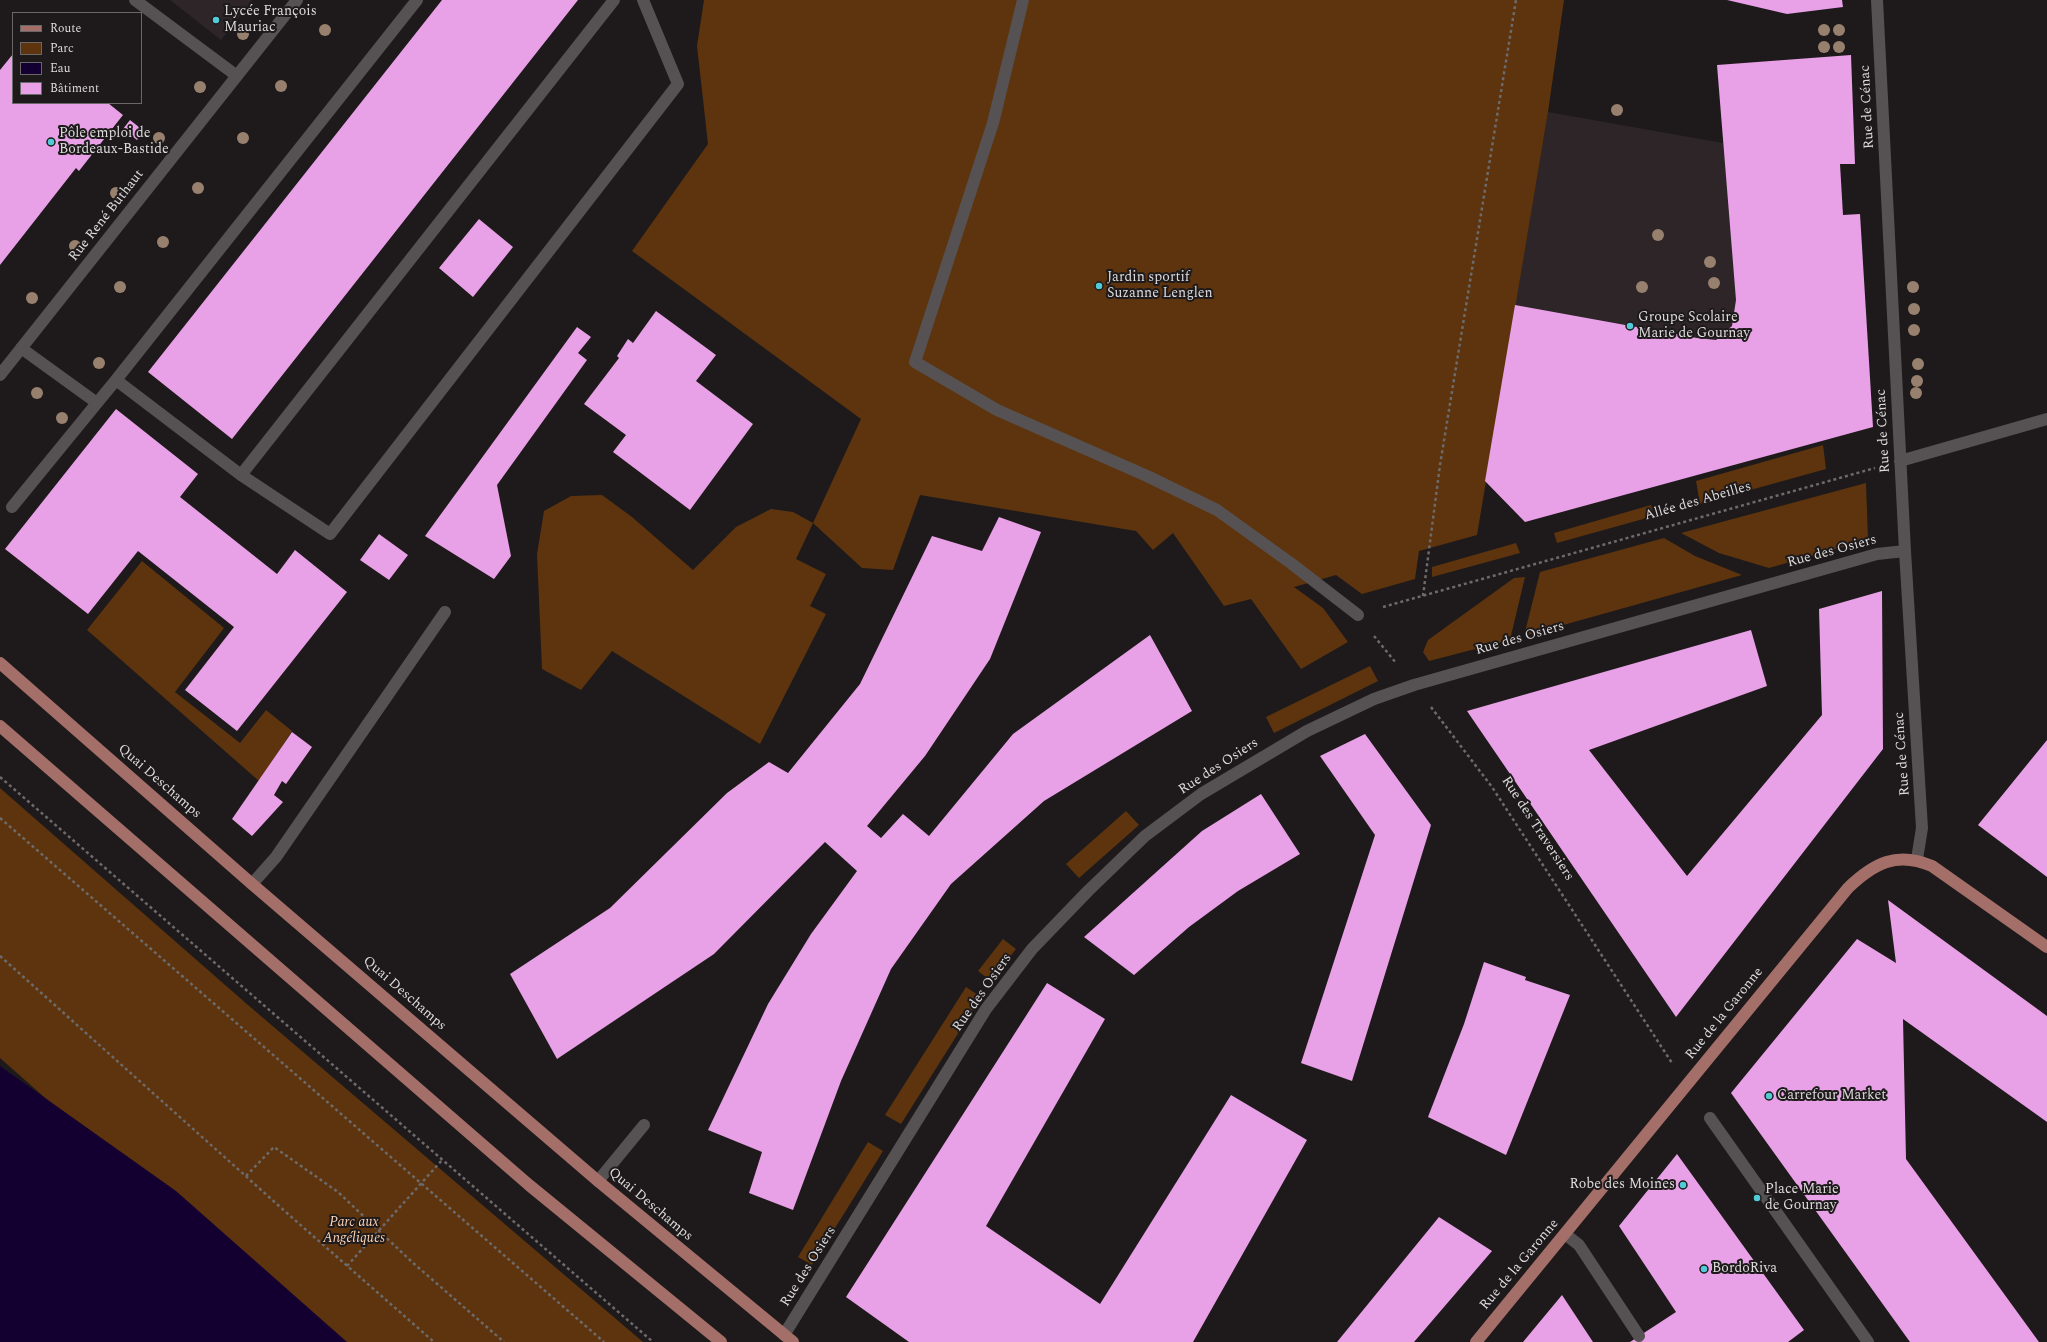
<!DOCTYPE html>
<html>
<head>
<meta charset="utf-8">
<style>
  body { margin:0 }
  #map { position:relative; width:2047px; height:1342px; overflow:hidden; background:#1e1a1b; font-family:Spectral,serif }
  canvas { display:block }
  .legend { position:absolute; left:12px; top:12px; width:130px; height:92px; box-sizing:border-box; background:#1e1a1b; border:1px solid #6a6768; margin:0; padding:5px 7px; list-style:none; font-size:12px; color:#dddbdc }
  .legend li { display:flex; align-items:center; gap:8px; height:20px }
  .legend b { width:20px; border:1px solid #6a6768 }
</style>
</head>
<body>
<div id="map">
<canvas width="2047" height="1342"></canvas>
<ul class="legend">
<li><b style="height:5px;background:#a46f68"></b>Route</li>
<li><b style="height:11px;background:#5d340d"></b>Parc</li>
<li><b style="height:11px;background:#140030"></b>Eau</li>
<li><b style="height:11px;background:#e8a0e6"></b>Bâtiment</li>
</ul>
</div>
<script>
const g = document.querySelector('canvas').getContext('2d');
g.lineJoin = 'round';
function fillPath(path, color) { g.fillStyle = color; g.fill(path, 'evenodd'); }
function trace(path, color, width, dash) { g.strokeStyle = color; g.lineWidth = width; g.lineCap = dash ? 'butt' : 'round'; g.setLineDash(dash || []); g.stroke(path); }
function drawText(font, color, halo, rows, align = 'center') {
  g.font = font + ' Spectral,serif'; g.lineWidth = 4; g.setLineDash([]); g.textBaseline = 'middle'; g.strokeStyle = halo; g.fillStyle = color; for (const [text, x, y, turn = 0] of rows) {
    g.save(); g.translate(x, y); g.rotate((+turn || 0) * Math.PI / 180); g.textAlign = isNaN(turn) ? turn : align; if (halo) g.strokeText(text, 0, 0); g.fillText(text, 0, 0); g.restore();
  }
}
const built = new Path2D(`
  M170,0H252L221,40Z
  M1548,112L1723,143L1735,227L1757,458L1525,522L1485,481Z`);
const green = new Path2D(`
  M704,0H1564L1548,112L1477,535L1419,551L1415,579L1362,594L1336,575L1294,587L1323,608L1348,642L1301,669L1251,599L1224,606L1173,533L1153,550L1136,531L920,495L893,570L862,568L813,523L796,559L826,574L810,606L826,614L760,744L612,651L581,690L542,669L537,554L544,511L571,496L602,495L632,517L693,570L736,527L771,509L793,512L813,523L861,419L632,251L708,144L697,46Z
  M1823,445L1826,469L1700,504L1696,481Z
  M1866,483L1868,540L1769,568L1719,553L1681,533Z
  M1651,505L1654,516L1557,543L1554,533Z
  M1664,538L1695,556L1742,575L1524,636L1540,572Z
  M1516,543L1520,553L1432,577V567Z
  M142,561L224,628L175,692L240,743L266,710L292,731L259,781L87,630Z
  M1525,577L1510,640L1429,661L1423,652L1428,640L1514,578Z
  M1370,666L1378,681L1274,733L1266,717Z
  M0,788L248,1005L643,1342H322L0,1058Z
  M1126,811L1139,825L1079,878L1066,864Z
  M1003,939L1016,949L991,981L978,971Z
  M966,987L981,997L901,1124L885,1115Z
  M868,1142L883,1151L812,1265L798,1257Z`);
const water = new Path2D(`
  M0,1066L176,1191L347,1342H0Z`);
const building = new Path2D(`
  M442,0H578L232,439L148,372Z
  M1727,0H1842L1843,7L1787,14Z
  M13,54V103H108L123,115L79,171L76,168L0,265V70Z
  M1851,55L1855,164H1840L1843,215L1860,214L1873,427L1525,522L1485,481L1515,305L1697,338L1716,340L1732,326L1736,300L1717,65Z
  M130,120L144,131L137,140L123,129Z
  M479,219L513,247L473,297L439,268Z
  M656,311L716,355L696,381L753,424L690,510L613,452L626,435L584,404L619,358L617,356L628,339L633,343Z
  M577,327L591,337L578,353L587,360L497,485L511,556L494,579L425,536Z
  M116,409L198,474L180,497L277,574L295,550L347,592L237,731L185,690L234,627L138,551L88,614L5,549Z
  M999,517L1041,532L990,659L925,756L867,826L881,838L903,814L929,836L1013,734L1150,635L1192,711L1044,801L951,884L891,969L841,1081L793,1210L749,1193L762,1152L708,1130L768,1004L811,934L857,871L825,842L714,954L557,1059L510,974L610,908L727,793L769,762L788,773L860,684L932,536L982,551Z
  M379,534L408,555L389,580L360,560Z
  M1882,591L1883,749L1676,1017L1467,711L1751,630L1767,686L1589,750L1687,876L1822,715L1819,609Z
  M292,732L312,747L286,784L282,781L274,795L283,802L252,836L232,819Z
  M1365,734L1431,825L1352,1081L1301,1063L1375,835L1320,756Z
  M2047,740V877L1978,825Z
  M1261,794L1300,854L1238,891L1189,927L1134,975L1084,937L1202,831Z
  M1888,900L2047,1016V1122L1903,1019L1906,1159L2039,1342H1910L1731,1093L1857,939L1896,963Z
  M1484,962L1526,977L1525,980L1570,995L1506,1155L1428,1117L1464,1024Z
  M1047,983L1105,1019L986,1226L1100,1304L1231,1095L1307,1140L1193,1342H909L846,1297Z
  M1677,1154L1804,1330L1788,1342H1630L1676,1312L1619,1226Z
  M1439,1217L1492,1251L1414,1342H1337Z
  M1562,1295L1593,1342H1523Z`);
const path = new Path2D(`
  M1423,596L1440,465L1516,0
  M1383,607L1875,468
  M1374,636L1396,663
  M1431,707L1492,787L1672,1063
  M0,777L653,1342
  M0,818L604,1342
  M0,956L288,1214L434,1342
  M246,1176L274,1147L338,1192L412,1262L504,1342
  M347,1266L443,1159`);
const minor = new Path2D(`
  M135,0L237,76
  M1023,0L993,123L915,362L997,410L1147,476L1217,510L1292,564L1358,615
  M1877,0L1905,551L1922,828L1917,859
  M21,348L97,403L116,380L241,475L330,534L678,84L643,0
  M0,375L297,0
  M116,380L417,0
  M1900,461L2047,419
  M241,475L614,0
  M12,507L97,403
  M252,884L276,857L445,612
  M1710,1118L1868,1342
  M598,1181L644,1125
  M1565,1234L1579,1245L1639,1336
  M784,1335L986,1009L1032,949L1088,891L1145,836L1201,794L1307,731L1374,699L1414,685L1877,554L1905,551`);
const major = new Path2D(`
  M0,663L252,884L598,1181L793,1342
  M0,726L529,1185L721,1342
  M1476,1342L1848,888C1874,863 1897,851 1932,866L2047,947`);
const trees = [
  [325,30],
  [1824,30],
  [1839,30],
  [243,34],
  [1824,47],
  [1839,47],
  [281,86],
  [200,87],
  [1617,110],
  [159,138],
  [243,138],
  [198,188],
  [116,193],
  [1658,235],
  [163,242],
  [75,246],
  [1710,262],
  [1714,283],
  [120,287],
  [1642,287],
  [1913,287],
  [32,298],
  [1914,309],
  [1914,330],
  [99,363],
  [1918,364],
  [1917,381],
  [37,393],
  [1916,393],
  [62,418]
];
const markers = [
  [216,20,4,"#52cbd8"],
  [51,142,4,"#52cbd8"],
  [1099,286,4,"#52cbd8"],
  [1630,326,4,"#52cbd8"],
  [1769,1096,4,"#52cbd8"],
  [1683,1185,4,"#52cbd8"],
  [1757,1198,4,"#52cbd8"],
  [1704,1269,4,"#52cbd8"]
];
const poiNames = [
  ["Lycée François",224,12],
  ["Mauriac",224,28],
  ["Pôle emploi de",59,134],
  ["Bordeaux-Bastide",59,150],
  ["Jardin sportif",1107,278],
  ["Suzanne Lenglen",1107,294],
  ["Groupe Scolaire",1638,318],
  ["Marie de Gournay",1638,334],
  ["Carrefour Market",1777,1096],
  ["Robe des Moines",1675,1185,"right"],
  ["Place Marie",1765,1190],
  ["de Gournay",1765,1206],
  ["BordoRiva",1712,1269]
];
const streetNames = [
  ["Rue de Cénac",1868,107,-93],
  ["Rue René Buthaut",107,216,-52],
  ["Rue de Cénac",1884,431,-93],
  ["Allée des Abeilles",1698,502,-16],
  ["Rue des Osiers",1832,552,-15],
  ["Rue des Osiers",1520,639,-16],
  ["Rue de Cénac",1903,754,-94],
  ["Rue des Osiers",1219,767,-33],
  ["Quai Deschamps",159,782,41],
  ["Rue des Traversiers",1537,829,57],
  ["Rue des Osiers",983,993,-55],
  ["Quai Deschamps",404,994,41],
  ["Rue de la Garonne",1725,1014,-51],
  ["Quai Deschamps",650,1205,40],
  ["Rue de la Garonne",1520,1265,-50],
  ["Rue des Osiers",809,1267,-58]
];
const parkNames = [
  ["Parc aux",354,1223],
  ["Angéliques",354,1239]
];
fillPath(built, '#2d2528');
fillPath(green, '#5d340d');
fillPath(water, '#140030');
fillPath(building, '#e8a0e6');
trace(path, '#6d6a6b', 2.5, [3, 3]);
trace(minor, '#565253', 12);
trace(major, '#a46f68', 12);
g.fillStyle = '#98806f';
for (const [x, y] of trees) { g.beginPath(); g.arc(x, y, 6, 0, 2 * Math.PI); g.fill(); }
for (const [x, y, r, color] of markers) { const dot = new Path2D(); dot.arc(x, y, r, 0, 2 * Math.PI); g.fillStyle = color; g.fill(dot); trace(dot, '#1e1a1b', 1.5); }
drawText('14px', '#dddbdc', '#1e1a1b', poiNames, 'left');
drawText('14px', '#dddbdc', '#1e1a1b', streetNames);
drawText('italic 14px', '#fbd3b3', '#1e1a1b', parkNames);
</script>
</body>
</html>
